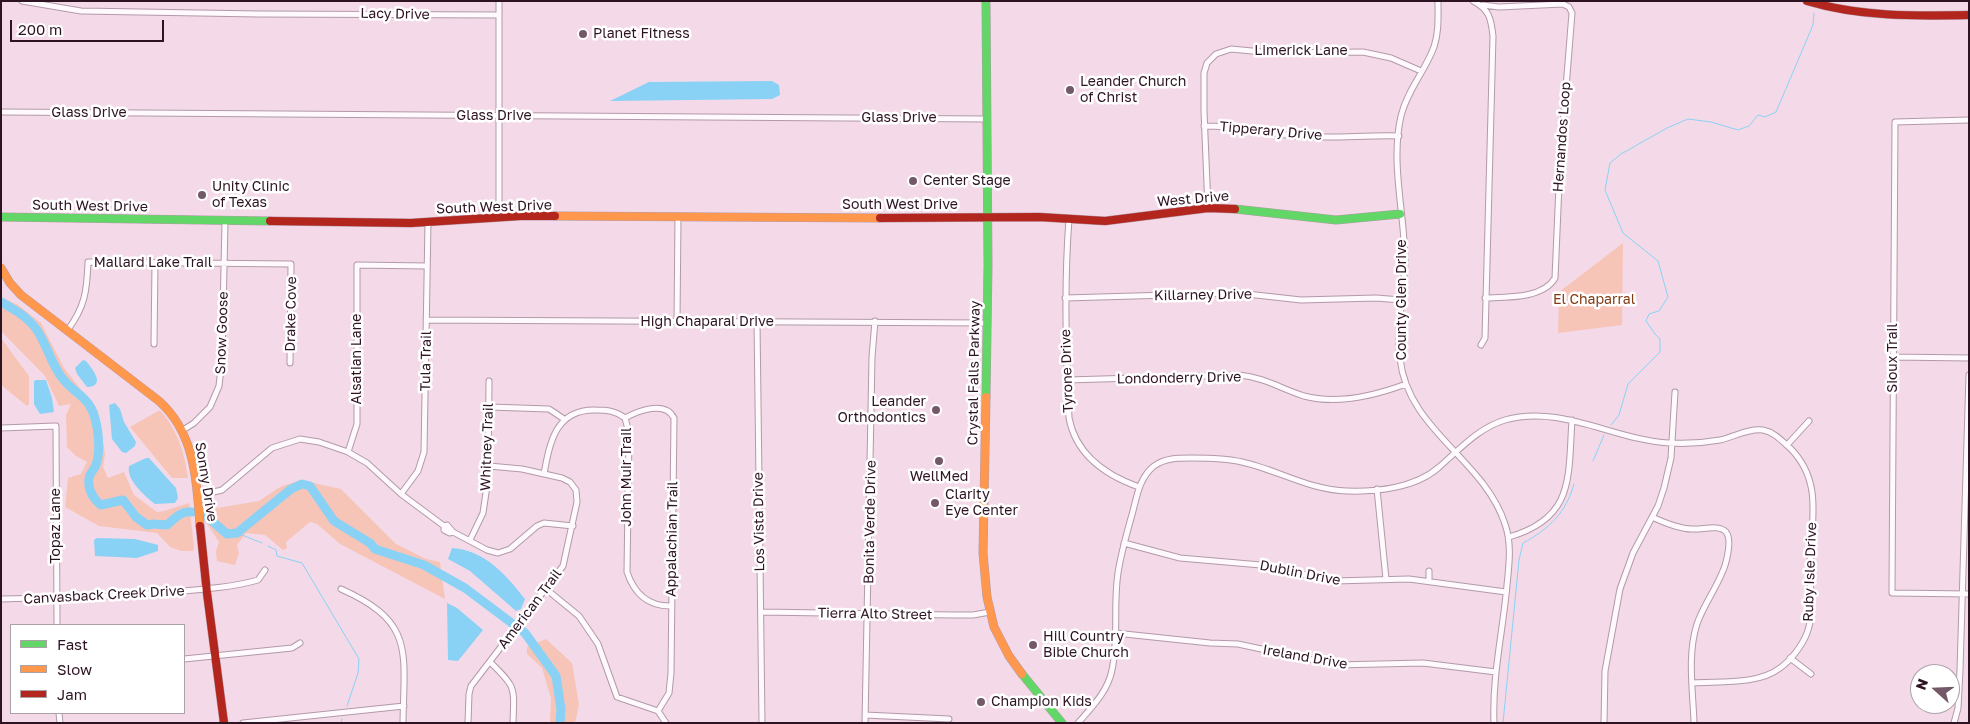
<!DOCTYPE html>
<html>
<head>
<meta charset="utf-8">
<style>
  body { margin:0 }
  #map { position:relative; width:1970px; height:724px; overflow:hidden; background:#f4dae8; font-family:"Golos Text",sans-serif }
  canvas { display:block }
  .frame { position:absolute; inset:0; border:2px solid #2e1323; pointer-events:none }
  .legend { position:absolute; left:10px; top:624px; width:175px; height:90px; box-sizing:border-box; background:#fff; border:1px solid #aba1a7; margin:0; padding:6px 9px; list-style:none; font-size:15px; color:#2e1323 }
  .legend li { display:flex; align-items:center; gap:10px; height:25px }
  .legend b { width:25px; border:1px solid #aba1a7 }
  .north { position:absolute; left:1910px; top:664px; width:50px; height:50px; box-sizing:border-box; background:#fff; border:1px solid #aba1a7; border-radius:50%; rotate:290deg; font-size:14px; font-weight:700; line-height:20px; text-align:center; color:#2e1323 }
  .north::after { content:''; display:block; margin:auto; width:18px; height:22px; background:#735968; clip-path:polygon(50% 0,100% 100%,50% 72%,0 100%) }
  .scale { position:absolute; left:10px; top:20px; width:154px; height:22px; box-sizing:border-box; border:2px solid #2e1323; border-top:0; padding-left:6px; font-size:15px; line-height:18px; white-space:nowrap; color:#2e1323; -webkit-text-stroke:4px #fff; paint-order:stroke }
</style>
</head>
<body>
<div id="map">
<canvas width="1970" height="724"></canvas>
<div class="frame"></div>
<ul class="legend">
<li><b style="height:6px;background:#63d668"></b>Fast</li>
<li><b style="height:6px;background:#ff974d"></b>Slow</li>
<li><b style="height:6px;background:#b3261e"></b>Jam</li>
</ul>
<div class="north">N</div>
<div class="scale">200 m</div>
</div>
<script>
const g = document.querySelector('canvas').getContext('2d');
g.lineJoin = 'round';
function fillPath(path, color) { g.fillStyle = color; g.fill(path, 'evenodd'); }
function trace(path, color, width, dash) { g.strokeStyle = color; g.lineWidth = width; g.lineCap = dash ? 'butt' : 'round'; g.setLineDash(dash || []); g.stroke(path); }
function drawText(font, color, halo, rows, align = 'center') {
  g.font = font + ' "Golos Text",sans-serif'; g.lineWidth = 5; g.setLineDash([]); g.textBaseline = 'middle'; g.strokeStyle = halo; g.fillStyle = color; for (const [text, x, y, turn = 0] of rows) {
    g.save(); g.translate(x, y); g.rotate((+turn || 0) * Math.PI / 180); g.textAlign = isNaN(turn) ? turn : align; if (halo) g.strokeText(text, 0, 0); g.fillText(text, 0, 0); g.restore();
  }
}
const green = new Path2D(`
  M1623,243L1622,325L1558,333L1559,292Z
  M1,297L18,305L41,323L64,368L98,411L105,454L103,467L108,478L124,472L134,495L157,512L164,511L189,503L194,547L193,551H181L170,547L157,533L99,526L65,507L68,478L81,474L87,462L76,456L67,447L66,415L71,404L59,406L45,376L1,331Z
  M1,338L29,376V404L27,406L1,385Z
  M160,410C178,431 184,451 188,478H172L130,427Z
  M300,480L341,489L396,544L426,559L440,562L445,599L340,544L317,524L310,522L286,542L287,548L283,550L265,535L246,533L237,545L239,553L235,565L217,561L216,551L219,542L205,521V510L259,501L280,487Z
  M546,639L572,663L579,705L575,723H550L551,698L542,668L527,654V647Z`);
const water = new Path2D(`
  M772,81L779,85L780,95L772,99L610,101L649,82Z
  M83,360L86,361C92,369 107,386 87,387L77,374L75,368Z
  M36,380H46L52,398L54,412L40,414L34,404V381Z
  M115,403L120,409L124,422L136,442L135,446L126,453L122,452L112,439L109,405Z
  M146,458H149L176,488L178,498L175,503L155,504C145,496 126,480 129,466Z
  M97,538L135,539L158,545V551L137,558L95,556L94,540Z
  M452,548C485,550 506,575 525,599L521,609L516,611L470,571L448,559Z
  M447,603L457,608L483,630L458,661L448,660Z`);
const stream = new Path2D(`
  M1611,425L1619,415L1628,384L1660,352V339L1655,334L1646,321L1649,314L1659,311L1668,297L1658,261L1623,233L1605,190L1610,163L1621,154L1667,128L1688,119L1711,122L1738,130L1749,126L1758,115L1765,117L1776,112L1813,25L1814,13
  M1593,461L1604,435
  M237,533L262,543
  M268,546L276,550L277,556L302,563L359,659L358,673L347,706
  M341,723L342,719
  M1503,723L1519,560L1523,543C1549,529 1566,513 1574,484`);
const river = new Path2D(`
  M1,302C17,311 33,320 41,337C48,350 52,363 60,375C75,397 91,393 97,427C99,439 100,453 96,465C95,468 92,471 90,475C86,486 92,498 101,505L123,500L136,517L147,525L153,524L167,525C174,519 182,510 192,512
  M204,514L227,534L237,533L291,489L302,484L310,486L334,521L370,543L375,549L424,565L465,588L513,624
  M520,629L525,633L556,676L561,709L560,723`);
const street = new Path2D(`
  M22,1L81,11L259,14L499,15
  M1438,1C1438,17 1439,32 1434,47C1425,71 1407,91 1401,116C1390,163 1405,215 1405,262C1404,294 1396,326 1400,358C1407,430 1484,459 1505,524C1512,544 1509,565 1507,585C1503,631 1492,676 1494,723
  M1473,1C1489,9 1491,18 1493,36L1485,338L1481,345
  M1483,5L1499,7L1563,4L1569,7L1572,13L1560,162L1555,278C1543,299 1506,297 1485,298
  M1,112L987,119
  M1969,120L1895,122L1892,593L1969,594
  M1204,126C1235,126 1265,133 1295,136C1330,139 1364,135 1399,136
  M1208,208L1204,111V73L1207,63L1216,54L1231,49L1273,53L1363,52L1391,58L1421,71
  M499,217V1
  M1069,219C1064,285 1066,351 1069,418C1076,455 1105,475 1139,487
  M1065,298L1238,293L1301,300L1376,298L1401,300
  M426,320L987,323
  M757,321L762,723
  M677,322L678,217
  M67,331C85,307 87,291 88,262L291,264L290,363
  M154,344L155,263
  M1892,357L1969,358
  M1067,380L1239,375C1263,377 1282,389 1304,396C1338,405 1374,396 1406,384
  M489,407L549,409L564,419
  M625,418C638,411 665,400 674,418L671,673L669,693L658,711
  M1,428L56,426L57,625
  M183,430L194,423L210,407L219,386L222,360L225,221
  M1787,445L1809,421
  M348,452L357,424V265L427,266
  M544,474C550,441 556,409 596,410C607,410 616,411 625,418L629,433L627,572C634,593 648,606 670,606
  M1377,489L1386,579
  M401,494L418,471L424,452L428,222
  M197,496L222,490L272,448L300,439L319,442L348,452L367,463L401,494L444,526V530L450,533L453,532
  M1652,517C1665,523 1679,529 1692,529C1702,530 1719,524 1726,532C1731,538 1728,554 1726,562C1721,582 1704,603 1697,624C1687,655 1693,691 1694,723
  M444,526L447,525L453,532L487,550L498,553L510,549L537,526L544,523L573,526
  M1509,537C1575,518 1568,477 1572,420
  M470,540L483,513L488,479L489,381
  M1124,543L1180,558L1261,565L1334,581L1409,579L1506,592
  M1429,581V571
  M341,589C415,622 404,651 403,723
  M546,589L579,616L598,644L617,697L658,711L666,723
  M1,599C62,598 122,597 182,591C207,589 233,587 258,580L265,570
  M761,612L953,615H973L990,612
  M1115,633L1210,643L1238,644L1336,665L1423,663L1496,672
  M1790,658L1811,674
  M184,659L292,648L300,643
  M490,662C517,688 514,687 513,723
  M59,713L60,723
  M865,715L949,719
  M243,723L404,706
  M468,723L469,694L471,686L563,566L577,502L576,490L570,482L562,478L522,469L489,466
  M865,723L872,357L875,321
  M1078,723C1092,707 1108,691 1112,670C1119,638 1113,605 1118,573C1121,553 1127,532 1133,511C1137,495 1140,477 1154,466C1165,458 1178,458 1191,458C1208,458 1225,458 1242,462C1278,470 1309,490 1347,491C1376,492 1415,488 1438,468C1459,450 1478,428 1505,420C1561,404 1614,440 1669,443C1686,444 1703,443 1720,440C1733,437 1749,428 1763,430C1774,432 1782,441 1790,448C1825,483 1810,525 1810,569C1810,588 1814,616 1807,633C1802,646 1791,660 1780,668C1758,685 1719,681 1693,683
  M1604,723L1605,671L1620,589L1633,553L1658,506L1664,488L1671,458L1675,392
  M1954,723L1958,708L1960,670L1969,375`);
const fast = new Path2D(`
  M1235,209L1336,220L1400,214
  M1,217L270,221
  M986,397L988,265L986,1
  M1022,674L1062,723`);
const slow = new Path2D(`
  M555,216L880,218
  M1,268L10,283L21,295L159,401C195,433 197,481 200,526
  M986,397L983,553L987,597L994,627L1009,656L1022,674`);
const jam = new Path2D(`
  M1807,1C1860,17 1914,16 1969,15
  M880,218L1039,217L1105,221L1208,208L1235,209
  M270,221L411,223L520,216H555
  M200,526L207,593L224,723`);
const markers = [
  [583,34,5,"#735968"],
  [1070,90,5,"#735968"],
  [913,181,5,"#735968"],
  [202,195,5,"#735968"],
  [936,410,5,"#735968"],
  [939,461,5,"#735968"],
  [935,503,5,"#735968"],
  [1033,645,5,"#735968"],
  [981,702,5,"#735968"]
];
const streetNames = [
  ["Lacy Drive",395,14,1],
  ["Limerick Lane",1301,51],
  ["Glass Drive",89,113],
  ["Glass Drive",494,116],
  ["Glass Drive",899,118],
  ["Tipperary Drive",1271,131,5],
  ["Hernandos Loop",1562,137,-86],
  ["West Drive",1193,199,-5],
  ["South West Drive",900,205],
  ["South West Drive",90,206,1],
  ["South West Drive",494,207,-2],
  ["Mallard Lake Trail",153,263],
  ["Killarney Drive",1203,295,-1],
  ["County Glen Drive",1402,300,-90],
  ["Drake Cove",291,314,-89],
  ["High Chaparal Drive",707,322],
  ["Snow Goose",222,333,-88],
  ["Sioux Trail",1893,358,-90],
  ["Alsatian Lane",357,359,-90],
  ["Tula Trail",426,361,-89],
  ["Tyrone Drive",1067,371,-92],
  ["Crystal Falls Parkway",974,373,-89],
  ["Londonderry Drive",1179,378,-1],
  ["Whitney Trail",487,447,-88],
  ["John Muir Trail",627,477,-90],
  ["Sonny Drive",206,482,81],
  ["Los Vista Drive",759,522,-91],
  ["Bonita Verde Drive",870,522,-89],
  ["Topaz Lane",56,526,-90],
  ["Appalachian Trail",672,539,-89],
  ["Ruby Isle Drive",1810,572,-88],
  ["Dublin Drive",1300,573,11],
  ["Canvasback Creek Drive",104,595,-3],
  ["American Trail",530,609,-53],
  ["Tierra Alto Street",875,614,1],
  ["Ireland Drive",1305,657,10]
];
const poiNames = [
  ["Planet Fitness",593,34],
  ["Leander Church",1080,82],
  ["of Christ",1080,98],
  ["Center Stage",923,181],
  ["Unity Clinic",212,187],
  ["of Texas",212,203],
  ["Leander",926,402,"right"],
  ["Orthodontics",926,418,"right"],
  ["WellMed",939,477,"center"],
  ["Clarity",945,495],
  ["Eye Center",945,511],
  ["Hill Country",1043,637],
  ["Bible Church",1043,653],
  ["Champion Kids",991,702]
];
const parkNames = [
  ["El Chaparral",1594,300]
];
fillPath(green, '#f7c4b8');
fillPath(water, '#89d2f5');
trace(stream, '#89d2f5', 1);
trace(river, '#89d2f5', 9);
trace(street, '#b39aa8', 7);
trace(fast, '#b39aa8', 9);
trace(slow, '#b39aa8', 9);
trace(jam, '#b39aa8', 9);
trace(street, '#fdf9fc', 5);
trace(fast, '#63d668', 8);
trace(slow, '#ff974d', 8);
trace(jam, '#b3261e', 8);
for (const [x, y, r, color] of markers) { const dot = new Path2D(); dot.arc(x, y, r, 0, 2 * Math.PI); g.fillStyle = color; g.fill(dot); trace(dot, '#fff', 2); }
drawText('14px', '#2e1323', '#fff', streetNames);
drawText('14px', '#2e1323', '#fff', poiNames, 'left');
drawText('14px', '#813b15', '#fff', parkNames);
</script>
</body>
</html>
